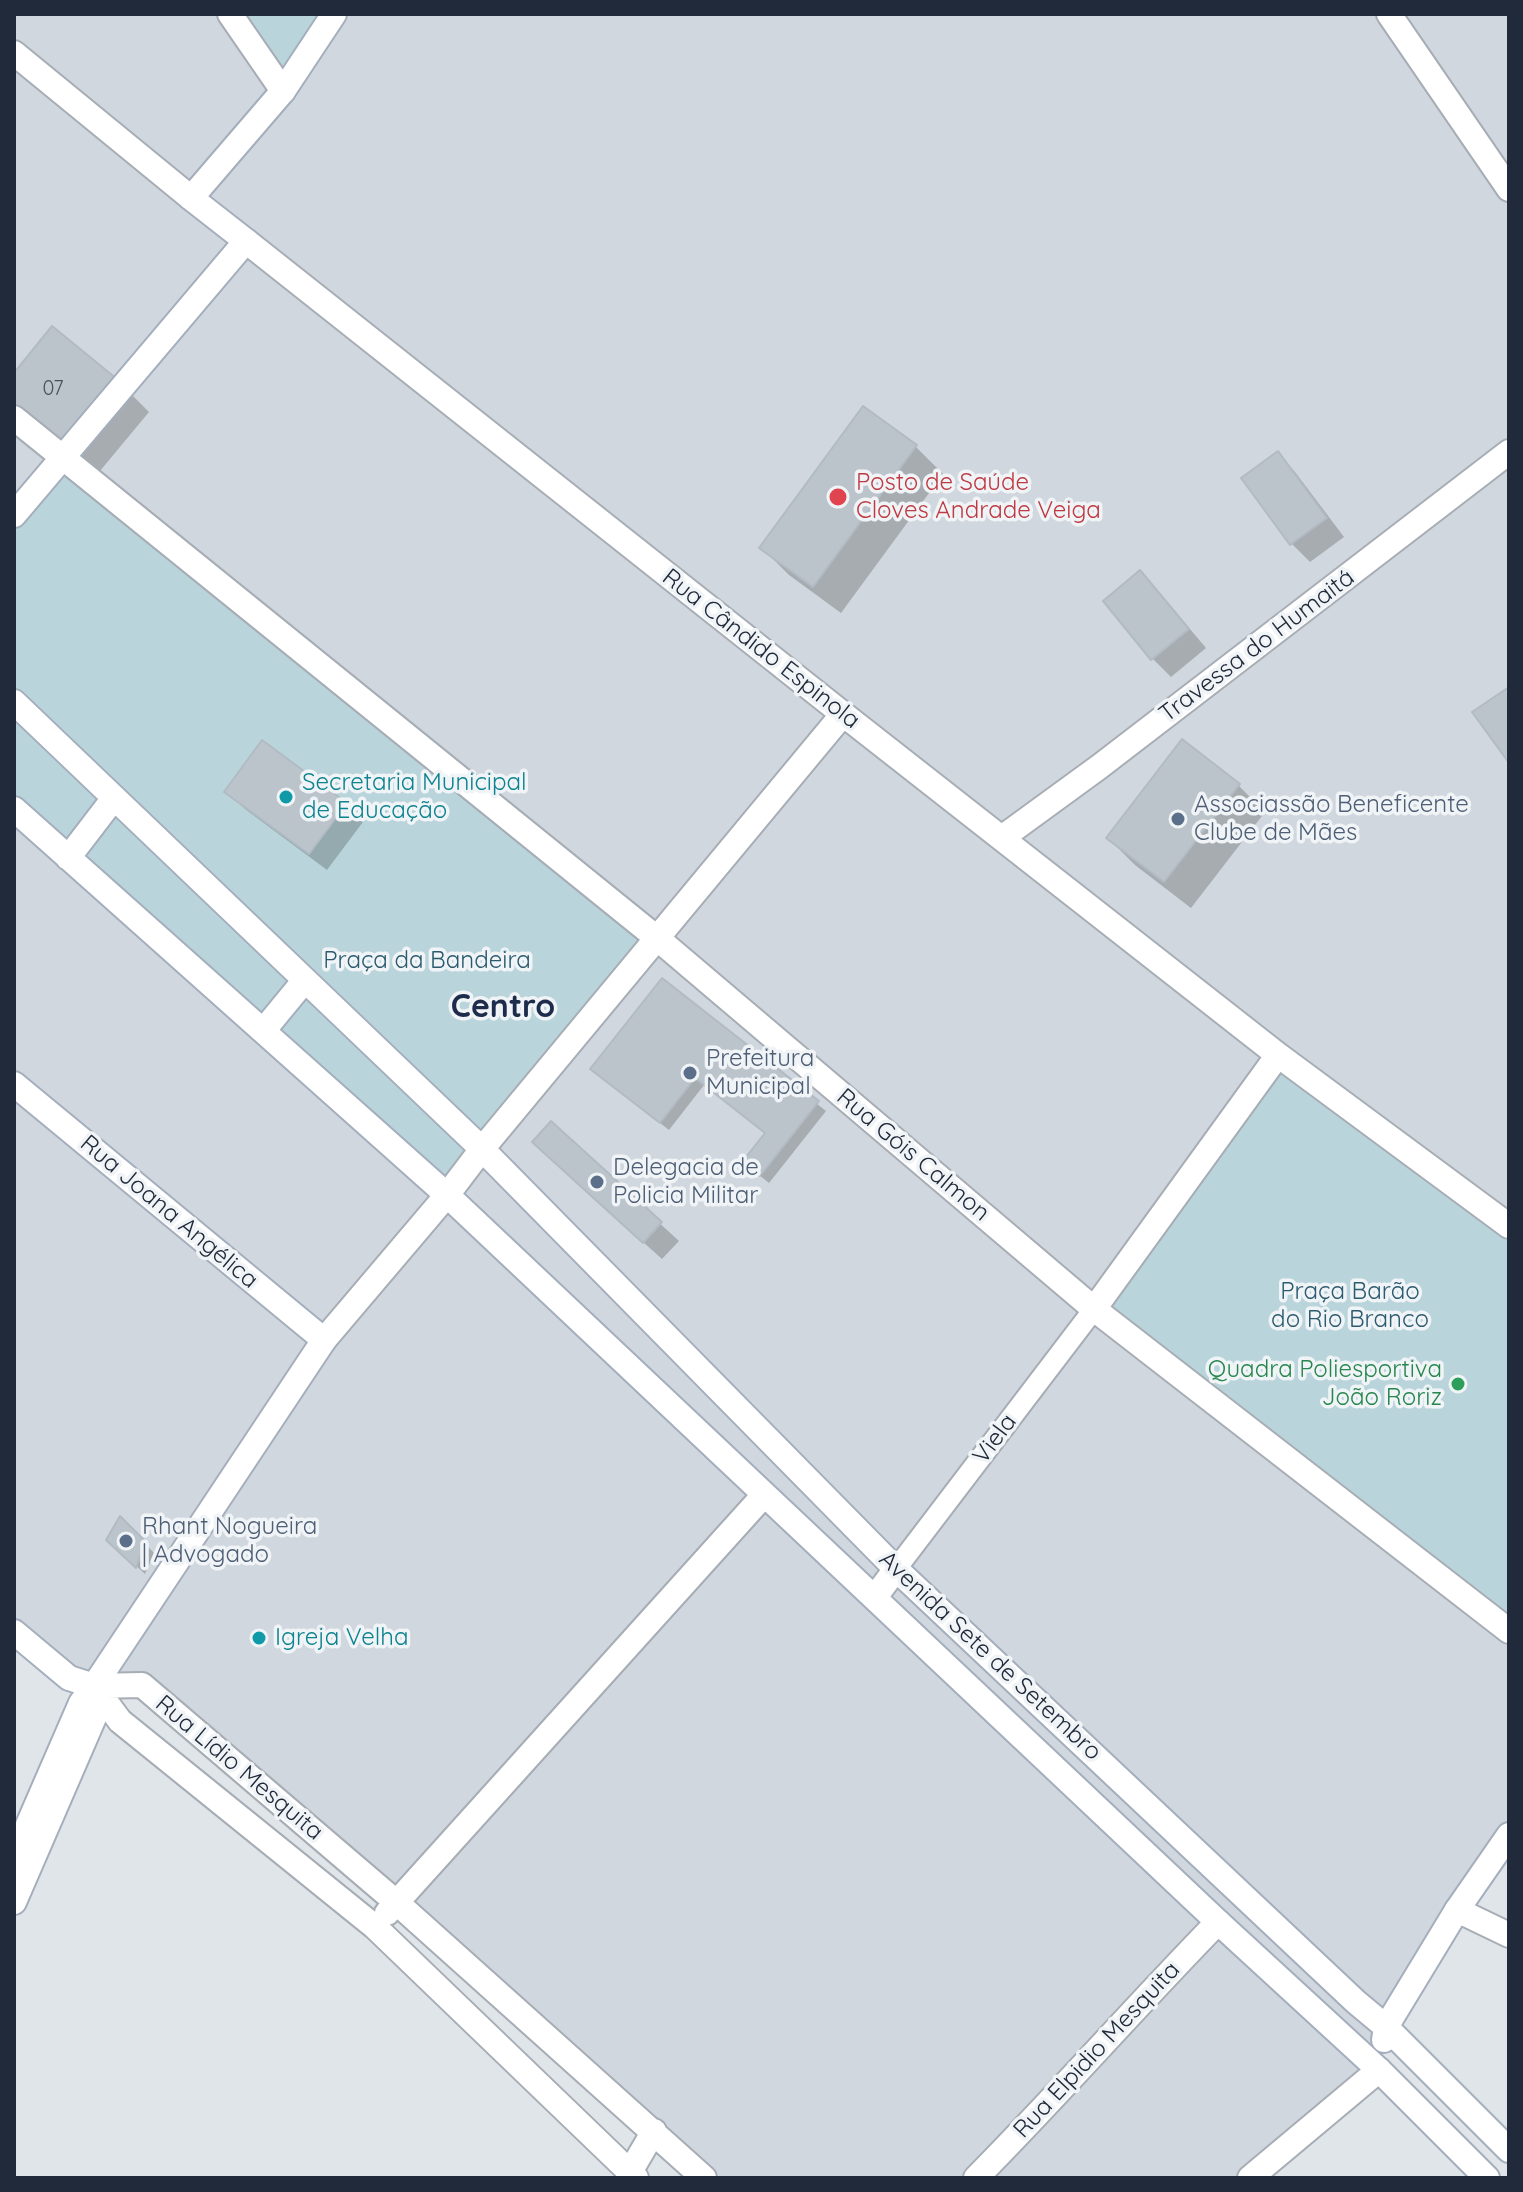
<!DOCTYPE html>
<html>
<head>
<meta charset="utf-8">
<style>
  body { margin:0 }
  #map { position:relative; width:1523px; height:2192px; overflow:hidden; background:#e0e5ea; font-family:Quicksand,sans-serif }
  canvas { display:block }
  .frame { position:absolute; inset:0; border:16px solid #212a3a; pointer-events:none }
</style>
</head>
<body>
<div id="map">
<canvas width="1523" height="2192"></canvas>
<div class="frame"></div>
</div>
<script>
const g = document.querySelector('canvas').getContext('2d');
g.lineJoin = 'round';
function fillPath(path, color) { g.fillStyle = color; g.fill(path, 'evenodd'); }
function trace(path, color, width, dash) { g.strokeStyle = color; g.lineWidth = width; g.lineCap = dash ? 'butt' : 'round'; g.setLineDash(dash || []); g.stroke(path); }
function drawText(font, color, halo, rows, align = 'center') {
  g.font = font + ' Quicksand,sans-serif'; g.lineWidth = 7; g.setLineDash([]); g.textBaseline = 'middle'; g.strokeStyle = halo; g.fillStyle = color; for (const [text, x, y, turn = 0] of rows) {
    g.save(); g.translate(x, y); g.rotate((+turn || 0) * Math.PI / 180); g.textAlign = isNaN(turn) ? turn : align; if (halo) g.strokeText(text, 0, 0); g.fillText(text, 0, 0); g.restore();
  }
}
const built = new Path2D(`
  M14,14H1509V1835L1386,2027L1379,2070L1250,2178H704L142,1685L94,1686L14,1632Z`);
const green = new Path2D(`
  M230,14H334L283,91Z
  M62,457L658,939L447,1195L14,809V515Z
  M1278,1055L1509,1226V1631L1094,1309Z`);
const shadow = new Path2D(`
  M14,376L122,385L149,412L90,483Z
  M864,409L916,447L943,474L841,613L789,575L762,548Z
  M1278,454L1295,472L1344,537L1310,562L1292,544L1244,479Z
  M1140,573L1158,591L1206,648L1171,677L1153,659L1106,601Z
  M1238,785L1265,812L1191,908L1135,865L1108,838Z
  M227,792L345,804L363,822L327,870L245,809Z
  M662,981L826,1111L769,1183L753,1170L767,1134L704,1085L669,1130L602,1077Z
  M551,1124L679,1241L662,1259L552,1160Z
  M121,1519L154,1553L145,1574L109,1540Z`);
const building = new Path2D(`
  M52,326L123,384L62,457L14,418V373Z
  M863,406L917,445L813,587L759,548Z
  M1278,451L1327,518L1290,545L1241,478Z
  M1140,570L1189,629L1151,660L1103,601Z
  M1509,687V763L1472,712Z
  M1182,739L1240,784L1164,882L1106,838Z
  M262,740L347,803L309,854L224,792Z
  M662,978L819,1101L760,1176L742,1162L765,1133L695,1078L660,1123L590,1069Z
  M551,1121L662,1222L643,1243L532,1142Z
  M120,1516L146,1542L136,1568L106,1540Z`);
const lane = new Path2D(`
  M896,1569L1094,1309`);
const street = new Path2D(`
  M230,14L283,91
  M1389,14L1509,189
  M14,53L191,198
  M246,241L843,714L1278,1055L1509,1226
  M14,418L658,939L1094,1309L1509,1631
  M1003,837L1099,767L1509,452
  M1094,1309L1278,1055
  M324,1340L447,1195L482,1149L843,714
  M875,1597L896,1569
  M94,1686L142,1685L396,1902L704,2178
  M94,1686L120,1721L375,1927L636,2178
  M1457,1910L1509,1935
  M387,1913L764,1495
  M630,2172L654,2131
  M976,2178C1059,2094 1136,2006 1218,1922
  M1250,2178L1379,2070`);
const secondary = new Path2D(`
  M14,515L246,241L191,198L283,91L334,14
  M14,702L482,1149L896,1569L1356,2002L1386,2027L1509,2150
  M14,809L447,1195L1218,1922L1379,2070L1487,2178
  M68,858L114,798
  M263,1031L305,980
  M14,1084L324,1340L94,1686L81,1703L14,1857
  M14,1632L69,1678L94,1686
  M14,1902L99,1706L94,1686
  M1384,2040L1386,2027L1457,1910L1509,1835`);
const markers = [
  [838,497,10,"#e0444e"],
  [286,797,8,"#0f9aa8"],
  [1178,819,8,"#5c6f8a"],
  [690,1073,8,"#5c6f8a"],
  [597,1182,8,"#5c6f8a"],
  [1458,1384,8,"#2e9e5b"],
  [126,1541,8,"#5c6f8a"],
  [259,1638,8,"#0f9aa8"]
];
const numberNames = [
  ["07",53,389]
];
const healthNames = [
  ["Posto de Saúde",856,483],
  ["Cloves Andrade Veiga",856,511]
];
const streetNames = [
  ["Travessa do Humaitá",1257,646,-37],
  ["Rua Cândido Espinola",761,649,38],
  ["Rua Góis Calmon",913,1155,40],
  ["Rua Joana Angélica",169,1212,40],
  ["Viela",995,1439,-53],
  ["Avenida Sete de Setembro",990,1656,43],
  ["Rua Lídio Mesquita",239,1768,40],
  ["Rua Elpidio Mesquita",1097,2050,-47]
];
const cultureNames = [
  ["Secretaria Municipal",302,783],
  ["de Educação",302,811],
  ["Igreja Velha",275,1638]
];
const serviceNames = [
  ["Associassão Beneficente",1194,805],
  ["Clube de Mães",1194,833],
  ["Prefeitura",706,1059],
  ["Municipal",706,1087],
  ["Delegacia de",613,1168],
  ["Policia Militar",613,1196],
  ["Rhant Nogueira",142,1527],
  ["| Advogado",142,1555]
];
const parkNames = [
  ["Praça da Bandeira",427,961],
  ["Praça Barão",1350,1292],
  ["do Rio Branco",1350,1320]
];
const leisureNames = [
  ["Quadra Poliesportiva",1442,1370],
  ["João Roriz",1442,1398]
];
const districtNames = [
  ["Centro",503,1007]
];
fillPath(built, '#d1d7de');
fillPath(green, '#b9d5db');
fillPath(shadow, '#0003');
fillPath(building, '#bcc4cb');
trace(building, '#b2bbc4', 2);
trace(lane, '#a7adb5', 24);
trace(street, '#a7adb5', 28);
trace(secondary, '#a4aebc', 28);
trace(lane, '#fff', 20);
trace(street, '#fff', 24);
trace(secondary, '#fff', 24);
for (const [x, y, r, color] of markers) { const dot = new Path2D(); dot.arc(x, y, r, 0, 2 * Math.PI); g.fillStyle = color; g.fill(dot); trace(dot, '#f0f4f7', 3); }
drawText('20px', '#48505e', null, numberNames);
drawText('24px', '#be3a42', '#f0f4f7', healthNames, 'left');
drawText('24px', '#212a3a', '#f0f4f7', streetNames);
drawText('24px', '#0d838f', '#f0f4f7', cultureNames, 'left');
drawText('24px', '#4e5e75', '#f0f4f7', serviceNames, 'left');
drawText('24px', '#2c5b70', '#f0f4f7', parkNames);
drawText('24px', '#27864d', '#f0f4f7', leisureNames, 'right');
drawText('bold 32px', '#1e2c4c', '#f0f4f7', districtNames);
</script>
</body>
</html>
